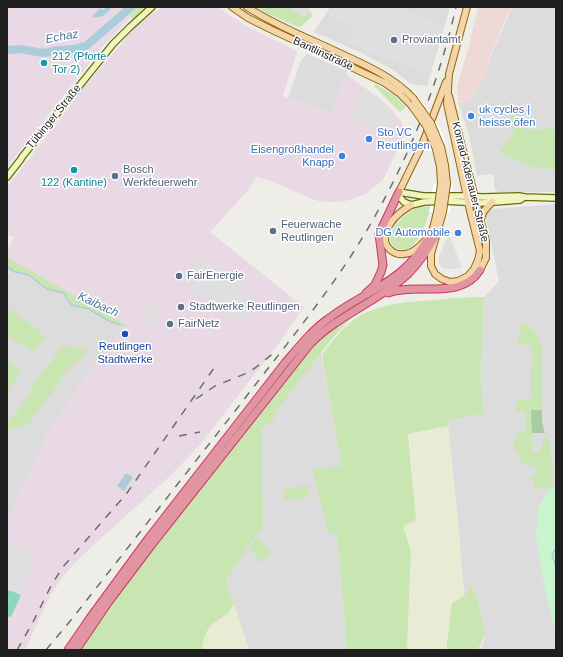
<!DOCTYPE html>
<html>
<head>
<meta charset="utf-8">
<style>
  body { margin:0 }
  #map { position:relative; width:563px; height:657px; overflow:hidden; background:#efede7; font-family:Arial,sans-serif }
  canvas { display:block }
  .frame { position:absolute; inset:0; border:8px solid #1f1f1f; pointer-events:none }
</style>
</head>
<body>
<div id="map">
<canvas width="563" height="657"></canvas>
<div class="frame"></div>
</div>
<script>
const g = document.querySelector('canvas').getContext('2d');
g.lineJoin = 'round';
function fillPath(path, color) { g.fillStyle = color; g.fill(path, 'evenodd'); }
function trace(path, color, width, dash) { g.strokeStyle = color; g.lineWidth = width; g.lineCap = dash ? 'butt' : 'round'; g.setLineDash(dash || []); g.stroke(path); }
function drawText(font, color, halo, rows, align = 'center') {
  g.font = font + ' Arial,sans-serif'; g.lineWidth = 3; g.setLineDash([]); g.textBaseline = 'middle'; g.strokeStyle = halo; g.fillStyle = color; for (const [text, x, y, turn = 0] of rows) {
    g.save(); g.translate(x, y); g.rotate((+turn || 0) * Math.PI / 180); g.textAlign = isNaN(turn) ? turn : align; if (halo) g.strokeText(text, 0, 0); g.fillText(text, 0, 0); g.restore();
  }
}
const residential = new Path2D(`
  M330,7H450L427,86L411,84L393,70L364,54L314,32Z
  M512,7H556V192H498L494,188V177L492,174L477,176L469,135L458,102L469,101L480,86L494,49Z
  M307,54L347,71L333,114L288,98L301,60Z
  M556,204V650H481L485,637L479,603L472,586L464,596L458,525L448,426L449,420L483,414L481,373L484,297L499,281L485,213L494,209Z
  M7,257L126,325L101,356L49,431L7,521Z
  M319,342L343,467L313,469L329,534L337,533L347,650H249L222,568L239,436Z`);
const commercial = new Path2D(`
  M478,7H511L493,49L480,86L468,101H458L457,87L468,49Z`);
const industrial = new Path2D(`
  M7,7H123L131,17L103,46L7,167Z
  M164,7H217L246,26L297,51L283,96L332,114L346,74L380,99L393,111L404,126V135L383,180L364,195L342,202H331L318,201L307,197L272,181L256,177L248,190L210,232L304,307L279,343L199,446L169,477L88,550L71,567L59,582L49,598L25,650H7V521L49,431L101,356L126,325L7,257V250L14,237L7,234V187L71,105L73,97L79,93L136,27L149,16Z`);
const farmland = new Path2D(`
  M448,426L458,521L464,596L452,603L445,650H407L411,551L403,526L416,520L409,434Z
  M234,604L249,650H202L205,635L210,626L228,613Z`);
const grass = new Path2D(`
  M123,7H145L133,19Z
  M257,7L273,8L288,7L304,16L309,10L313,15L302,26L298,27L266,13Z
  M375,84L394,95L406,107L400,112L374,86Z
  M519,114L526,130H545L547,126L556,131V170C536,168 517,163 500,152L515,130L509,117Z
  M431,206C427,219 418,255 399,249C395,248 391,245 390,241C387,231 407,212 415,208C420,207 426,207 431,206Z
  M7,257L126,325L125,327L109,321L89,309L72,305L64,293L47,289L29,275L15,272L7,267Z
  M484,297L481,373L483,414L449,420L448,426L408,434L416,520L403,526L411,551L407,650H347L337,534H329L312,469L342,466L322,355C332,342 343,326 358,317C381,303 409,302 435,300C452,298 468,297 484,297Z
  M7,307L17,316L36,328L45,337L34,352L7,336Z
  M352,317L331,340L279,407L273,420L261,429L263,524L226,580L234,604L228,613L210,626L205,635L202,650H79L141,564L293,369L324,335L347,319Z
  M522,323H525C533,328 538,337 542,346V410H531L533,448L531,449L532,453L540,452V448L543,446V439L547,438L552,449L550,451L554,474H551L553,488L534,489L533,479H530V477L536,476L535,466H526V463H521L518,450H514V439H518L517,431H526V412L516,411L517,400L531,399V361H533V356H531V345H518L520,327Z
  M61,345L88,350L79,361L69,367L67,372L64,374L56,387L28,425L7,430C7,423 11,414 18,411L43,371L53,360Z
  M7,359L21,371L7,394Z
  M308,485L309,497L285,501L284,489Z
  M257,536L271,554L261,563L250,548Z
  M472,586L479,603L485,634L478,650H446L452,603L464,596Z`);
const forest = new Path2D(`
  M531,410H542V422L545,433H532Z`);
const park = new Path2D(`
  M556,489V634L545,590L536,536L539,507L549,490Z`);
const pitch = new Path2D(`
  M9,590L21,595L11,617L7,616V595Z`);
const parking = new Path2D(`
  M288,7H312L304,16Z
  M336,7H399L442,25L440,36L433,53L435,54L426,74L348,43L355,27L332,17L329,13Z
  M48,60L74,62L73,69L48,67Z
  M362,87L380,99L393,111L386,133L351,121Z
  M449,233L462,268L453,269L442,268L438,261L439,257Z
  M194,258L203,265L206,262L256,299L239,323L190,288L197,278H195L190,285L182,280L191,267L189,265Z
  M153,303L162,309L151,325L148,323L145,326L140,322Z
  M7,541L38,557L20,593L9,588L7,592Z`);
const water = new Path2D(`
  M108,7H112C106,14 102,19 92,17L100,8L102,10Z
  M126,473L133,477L124,491L117,486Z`);
const pier = new Path2D(`
  M414,91L436,121L441,131L446,145L431,151L422,128L410,111Z
  M433,184H453L450,213L429,212L431,203Z`);
const stream = new Path2D(`
  M7,267L15,272L29,275L47,289L64,293L67,300L72,305L89,309L109,321L120,325
  M556,549L552,554L556,568`);
const river = new Path2D(`
  M7,50L20,49L43,53L59,50L74,49L86,46L131,7`);
const secondary = new Path2D(`
  M22,157L113,44L130,27L152,7
  M7,177L21,159
  M399,192L423,196H461L483,197L519,196L524,197L556,198
  M398,195L404,202L411,205L424,202L443,201L482,203L520,200L524,197`);
const primary = new Path2D(`
  M232,7L248,18L270,29L385,83L399,93L411,105
  M247,7C278,27 313,40 346,56C370,67 394,78 413,98
  M449,96L486,241V258L480,270
  M441,147L445,165L447,184
  M436,149L440,167L441,184
  M399,192L422,145L446,82
  M411,205C401,211 390,220 386,232C381,246 394,258 409,253C416,251 425,241 430,235C434,229 435,219 437,212
  M443,212L431,254V266L435,274L442,279L450,282L458,281L468,276L474,269L478,260L480,251L470,211L447,104L449,74L467,7
  M480,221L484,211L492,202`);
const highway = new Path2D(`
  M366,293L375,285L381,272L383,265L379,234L399,192
  M388,293C417,282 461,301 480,270
  M68,650L90,618L148,539L285,363C298,348 311,331 328,319C367,289 406,283 430,234
  M76,650L107,604L153,543L310,344C338,315 377,302 407,275C419,263 428,250 436,235`);
const rail = new Path2D(`
  M196,399L215,386L247,373L255,368L275,352
  M179,436L200,432
  M17,650L33,622L51,586L62,568L127,493L214,368
  M46,650L71,620C127,549 183,477 239,406C277,356 317,308 351,256C400,180 436,95 456,7`);
const primaryBridge = new Path2D(`
  M413,98L431,123L441,147
  M411,105L426,126L436,149
  M437,212L441,184
  M443,212L447,184`);
const markers = [
  [394,40,4,"#5c6f8a"],
  [44,63,4,"#0f9aa8"],
  [471,116,4,"#3f7fe0"],
  [369,139,4,"#3f7fe0"],
  [342,156,4,"#3f7fe0"],
  [74,170,4,"#0f9aa8"],
  [115,176,4,"#5c6f8a"],
  [273,231,4,"#5c6f8a"],
  [458,233,4,"#3f7fe0"],
  [179,276,4,"#5c6f8a"],
  [181,307,4,"#5c6f8a"],
  [170,324,4,"#5c6f8a"],
  [125,334,4,"#1a4fb4"]
];
const serviceNames = [
  ["Proviantamt",402,40],
  ["Bosch",123,170],
  ["Werkfeuerwehr",123,183],
  ["Feuerwache",281,225],
  ["Reutlingen",281,238],
  ["FairEnergie",187,276],
  ["Stadtwerke Reutlingen",189,307],
  ["FairNetz",178,324]
];
const streetNames = [
  ["Bantlinstraße",323,54,25],
  ["Tübinger Straße",54,117,-51],
  ["Konrad-Adenauer-Straße",470,182,76]
];
const cultureNames = [
  ["212 (Pforte",52,57],
  ["Tor 2)",52,70],
  ["122 (Kantine)",74,183,"center"]
];
const shopNames = [
  ["uk cycles |",479,110],
  ["heisse öfen",479,123],
  ["Sto VC",377,133],
  ["Reutlingen",377,146],
  ["Eisengroßhandel",334,150,"right"],
  ["Knapp",334,163,"right"],
  ["DG Automobile",450,233,"right"]
];
const transitNames = [
  ["Reutlingen",125,347],
  ["Stadtwerke",125,360]
];
const waterNames = [
  ["Echaz",62,37,-10],
  ["Kaibach",98,305,25]
];
fillPath(residential, '#dddcdc');
fillPath(commercial, '#eed9d7');
fillPath(industrial, '#e8d9e4');
fillPath(farmland, '#e9ecd4');
fillPath(grass, '#c9e5b1');
fillPath(forest, '#aacb9f');
fillPath(park, '#c8f5cd');
fillPath(pitch, '#8bd7bd');
fillPath(parking, '#dfdfdf');
fillPath(water, '#abcdd9');
fillPath(pier, '#fff');
trace(stream, '#abcdd9', 1.5);
trace(river, '#abcdd9', 8);
trace(secondary, '#616e0e', 8);
trace(primary, '#8e670d', 8);
trace(highway, '#cc3563', 9);
trace(secondary, '#f0f4bf', 5.5);
trace(primary, '#f4d5a7', 6);
trace(highway, '#e095a0', 7);
trace(rail, '#6d6d6d', 1.5, [8, 8]);
trace(primaryBridge, '#8e670d', 8, []);
trace(primaryBridge, '#f4d5a7', 6);
for (const [x, y, r, color] of markers) { const dot = new Path2D(); dot.arc(x, y, r, 0, 2 * Math.PI); g.fillStyle = color; g.fill(dot); trace(dot, '#fff', 1.5); }
drawText('11px', '#4e5e75', '#fff', serviceNames, 'left');
drawText('11px', '#1f1f1f', '#fff', streetNames);
drawText('11px', '#0d838f', '#fff', cultureNames, 'left');
drawText('11px', '#366cbe', '#fff', shopNames, 'left');
drawText('11px', '#164399', '#fff', transitNames);
drawText('italic 12px', '#5075a0', '#fff', waterNames);
</script>
</body>
</html>
